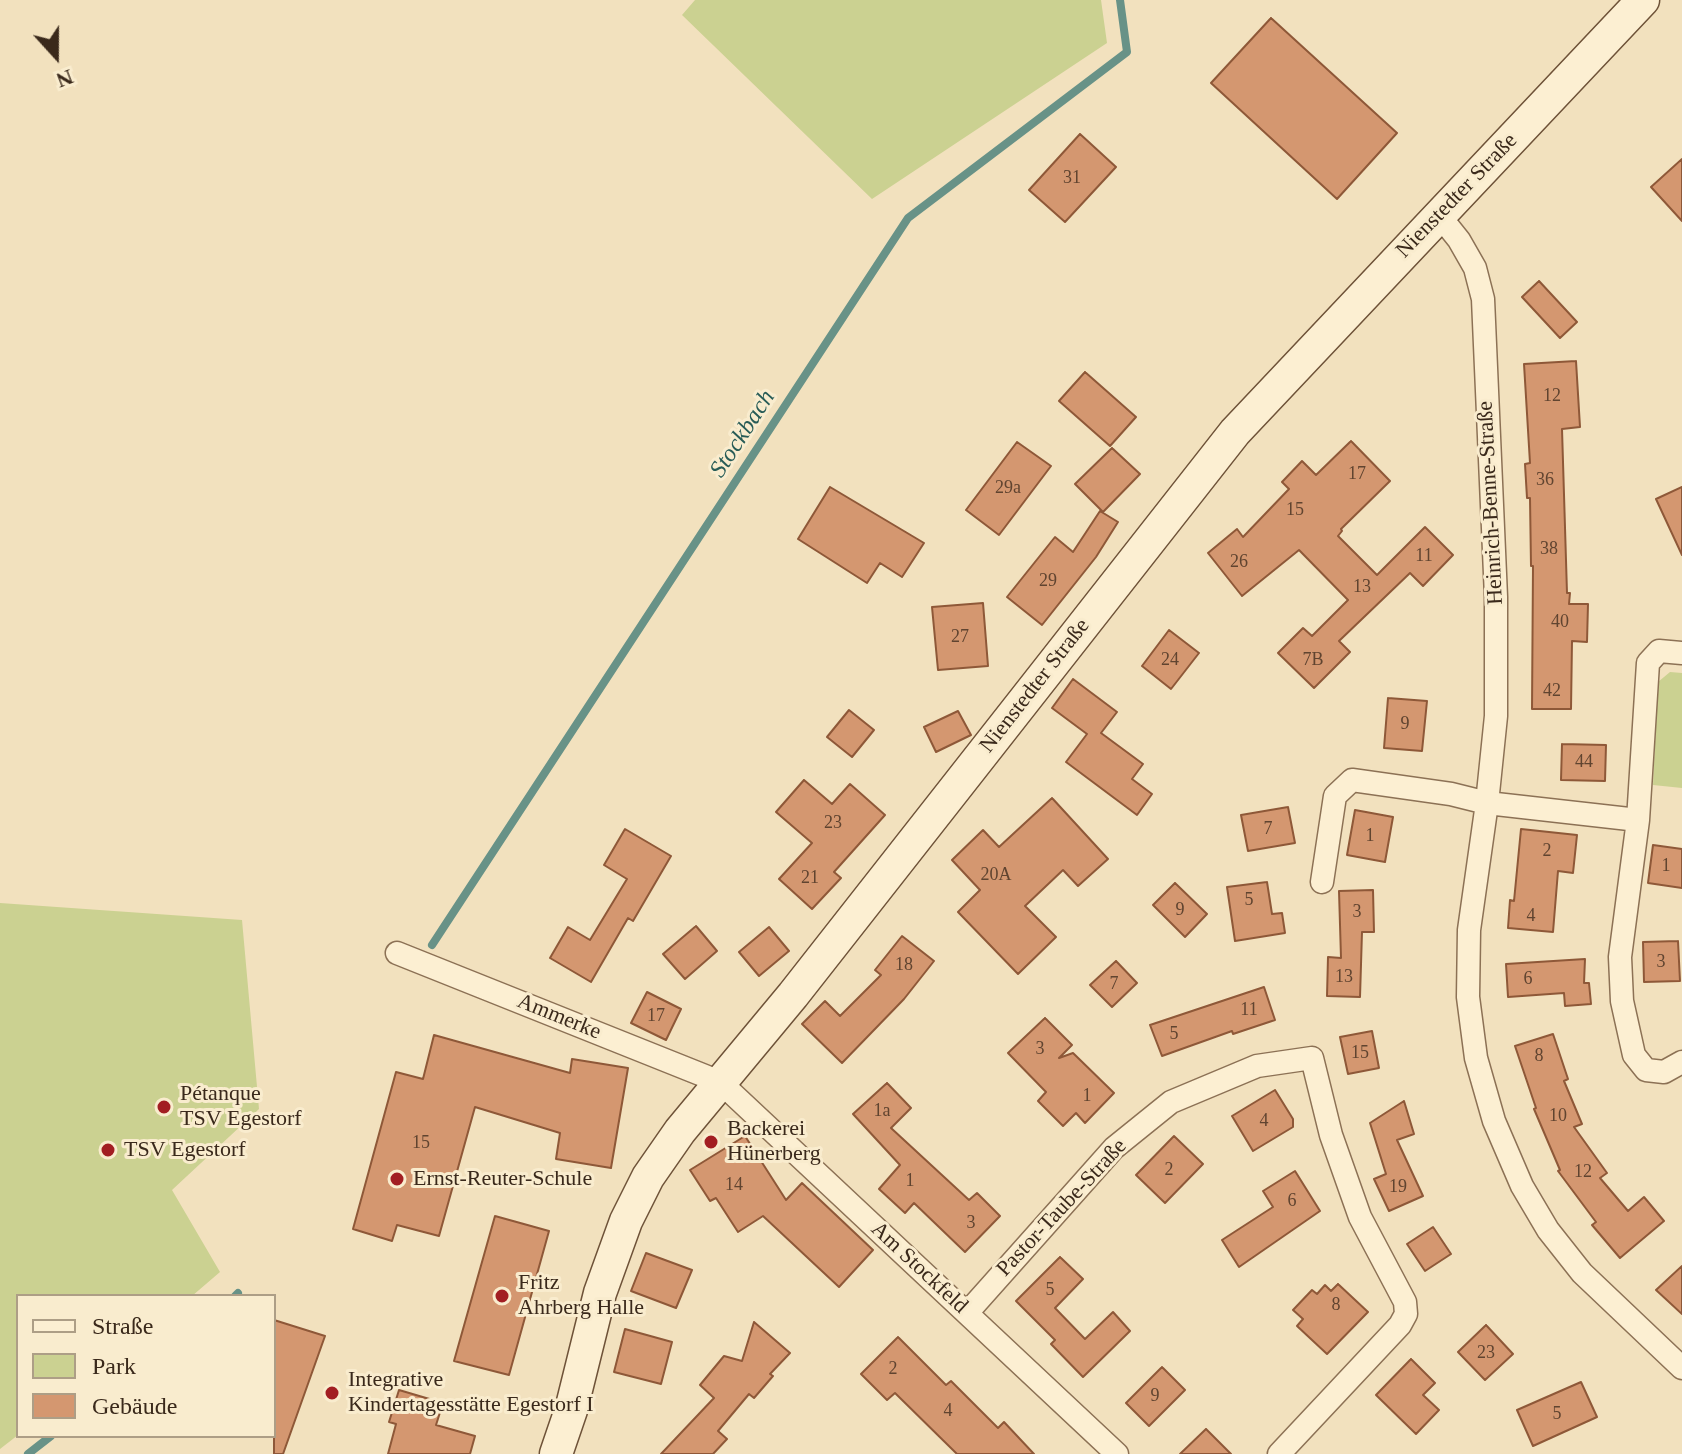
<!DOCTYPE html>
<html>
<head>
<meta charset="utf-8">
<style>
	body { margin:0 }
	#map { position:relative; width:1682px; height:1454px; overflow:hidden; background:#f2e1be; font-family:Georgia,serif }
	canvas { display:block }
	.legend { position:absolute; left:16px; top:1294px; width:260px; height:144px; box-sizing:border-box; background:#f9ecce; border:2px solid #ad9e86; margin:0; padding:10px 14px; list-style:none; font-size:24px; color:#3a291b }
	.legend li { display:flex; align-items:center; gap:16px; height:40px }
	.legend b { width:40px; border:2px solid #ad9e86 }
	.north { position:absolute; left:16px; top:16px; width:80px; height:80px; -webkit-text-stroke:6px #f9ecce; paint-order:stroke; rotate:159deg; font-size:22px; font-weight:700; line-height:32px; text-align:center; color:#3a291b }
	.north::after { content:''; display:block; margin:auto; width:28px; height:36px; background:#3a291b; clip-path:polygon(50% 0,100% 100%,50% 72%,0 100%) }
</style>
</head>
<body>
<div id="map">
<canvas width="1682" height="1454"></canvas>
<ul class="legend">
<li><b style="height:10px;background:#fcefd2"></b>Straße</li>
<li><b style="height:22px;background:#cbd191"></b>Park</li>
<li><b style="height:22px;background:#d49770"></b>Gebäude</li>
</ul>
<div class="north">N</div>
</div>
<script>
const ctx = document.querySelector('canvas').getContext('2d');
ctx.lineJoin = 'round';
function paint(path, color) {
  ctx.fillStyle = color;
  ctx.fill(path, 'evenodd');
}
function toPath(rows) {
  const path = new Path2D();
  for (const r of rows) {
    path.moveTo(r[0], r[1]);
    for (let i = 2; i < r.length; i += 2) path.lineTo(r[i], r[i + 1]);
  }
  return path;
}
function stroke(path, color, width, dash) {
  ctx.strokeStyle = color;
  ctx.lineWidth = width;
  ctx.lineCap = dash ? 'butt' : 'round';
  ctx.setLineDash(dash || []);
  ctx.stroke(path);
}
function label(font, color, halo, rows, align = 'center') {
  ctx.font = font + ' Georgia,serif';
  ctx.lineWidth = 6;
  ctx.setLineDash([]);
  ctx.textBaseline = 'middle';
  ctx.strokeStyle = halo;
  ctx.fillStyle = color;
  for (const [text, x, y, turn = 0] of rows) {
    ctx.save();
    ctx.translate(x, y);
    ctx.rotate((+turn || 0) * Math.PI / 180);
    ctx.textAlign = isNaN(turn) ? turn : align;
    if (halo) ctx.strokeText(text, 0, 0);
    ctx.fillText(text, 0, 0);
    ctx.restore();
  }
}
const green = toPath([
	[695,0,1101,0,1107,43,872,199,682,15],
	[1670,672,1682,673,1682,788,1653,785,1658,682],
	[0,903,242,920,259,1109,172,1190,220,1272,192,1296,18,1296,18,1435,0,1449]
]);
const stream = toPath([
	[432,945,908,218,1127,52,1120,0],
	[235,1296,238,1293],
	[28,1454,51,1436]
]);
const building = toPath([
	[1271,18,1397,133,1337,199,1211,83,1271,18],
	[1080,134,1116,167,1065,222,1029,190,1080,134],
	[1682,159,1682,221,1651,187,1682,159],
	[1539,281,1577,322,1560,338,1522,297,1539,281],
	[1576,361,1580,427,1562,429,1567,593,1570,593,1569,604,1588,604,1587,642,1572,641,1571,709,1532,709,1533,566,1531,566,1530,498,1527,498,1525,464,1530,463,1524,364,1576,361],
	[1085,372,1136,417,1110,446,1059,401,1085,372],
	[1351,441,1390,481,1341,529,1342,531,1338,536,1377,575,1425,527,1453,555,1423,586,1410,573,1339,641,1350,652,1314,688,1278,653,1303,628,1312,636,1348,600,1299,550,1242,596,1208,553,1237,529,1243,537,1289,489,1282,482,1302,461,1316,475,1351,441],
	[1017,442,1051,466,999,535,966,510,1017,442],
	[1112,448,1140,474,1103,512,1075,484,1112,448],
	[830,487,924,543,902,577,880,563,867,583,798,539,830,487],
	[1682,487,1682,555,1656,499,1682,487],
	[1100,511,1118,522,1096,557,1042,625,1007,597,1055,537,1073,552,1100,511],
	[983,603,988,666,938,670,932,607,983,603],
	[1169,630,1199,653,1171,689,1142,666,1169,630],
	[1073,679,1117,712,1101,733,1143,764,1132,779,1152,794,1137,815,1066,762,1087,734,1052,708,1073,679],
	[1388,698,1427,701,1422,751,1384,748,1388,698],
	[849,710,874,730,852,757,827,737,849,710],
	[958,711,971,735,936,752,924,727,958,711],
	[1562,744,1606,745,1605,781,1561,780,1562,744],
	[804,780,832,804,850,784,885,815,834,872,841,878,812,909,779,879,812,843,776,812,804,780],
	[1052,798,1108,859,1078,886,1063,870,1025,906,1056,937,1018,974,958,912,980,890,952,860,983,830,999,847,1052,798],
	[1288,807,1295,843,1248,851,1241,815,1288,807],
	[1355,810,1393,817,1385,862,1347,855,1355,810],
	[625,829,671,856,633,921,628,918,591,982,550,958,568,927,590,940,627,879,604,865,625,829],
	[1521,829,1577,835,1573,873,1558,871,1553,932,1508,928,1510,900,1514,901,1521,829],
	[1653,845,1682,849,1682,888,1648,883,1653,845],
	[1267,882,1272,914,1282,913,1285,933,1235,941,1227,887,1267,882],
	[1175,883,1207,914,1185,937,1153,905,1175,883],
	[1373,890,1374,932,1362,932,1360,997,1327,996,1328,957,1341,958,1339,891,1373,890],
	[696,926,717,951,685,979,663,954,696,926],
	[769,927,789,951,759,976,739,952,769,927],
	[902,936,934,961,904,999,842,1063,802,1024,825,1001,840,1016,881,975,875,970,902,936],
	[1678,941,1680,981,1644,982,1643,942,1678,941],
	[1585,959,1584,983,1589,983,1591,1004,1565,1006,1564,993,1508,997,1506,964,1585,959],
	[1116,961,1137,983,1112,1007,1090,985,1116,961],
	[1264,987,1275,1020,1233,1034,1232,1031,1162,1056,1150,1025,1264,987],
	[647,992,681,1009,666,1040,631,1023,647,992],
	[1045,1018,1072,1045,1059,1058,1073,1053,1114,1093,1085,1123,1076,1113,1063,1126,1038,1101,1046,1092,1008,1053,1045,1018],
	[1372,1031,1379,1068,1348,1074,1340,1037,1372,1031],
	[1553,1034,1568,1079,1564,1081,1582,1124,1574,1127,1607,1173,1600,1178,1628,1211,1644,1197,1664,1221,1620,1258,1592,1225,1596,1222,1558,1171,1560,1170,1534,1109,1536,1108,1515,1046,1553,1034],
	[434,1035,570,1073,572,1059,628,1068,611,1168,556,1159,560,1133,475,1107,439,1236,397,1225,392,1241,353,1229,396,1072,423,1079,434,1035],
	[887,1083,911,1108,891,1128,969,1200,977,1193,1000,1216,965,1252,914,1203,905,1213,879,1189,900,1165,853,1114,887,1083],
	[1275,1090,1293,1119,1293,1127,1253,1151,1232,1116,1275,1090],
	[1404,1101,1414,1134,1397,1140,1423,1196,1389,1211,1374,1179,1386,1174,1370,1123,1404,1101],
	[745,1136,786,1200,802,1183,873,1250,839,1287,763,1216,738,1232,716,1198,710,1201,690,1170,745,1136],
	[1174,1136,1203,1164,1165,1203,1136,1175,1174,1136],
	[1295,1171,1320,1211,1239,1267,1222,1240,1273,1207,1263,1191,1295,1171],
	[495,1216,549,1231,509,1375,454,1361,495,1216],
	[1433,1227,1451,1254,1425,1271,1407,1244,1433,1227],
	[646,1253,692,1270,676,1308,631,1291,646,1253],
	[1060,1257,1083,1279,1055,1308,1085,1339,1113,1312,1130,1331,1083,1377,1051,1344,1055,1340,1016,1301,1060,1257],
	[1682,1266,1682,1314,1656,1290,1682,1266],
	[1338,1284,1368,1312,1327,1354,1297,1326,1303,1319,1293,1310,1312,1290,1317,1294,1325,1285,1331,1291,1338,1284],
	[274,1320,325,1336,283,1454,274,1454,274,1320],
	[754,1322,790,1353,770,1374,773,1376,754,1398,749,1394,718,1431,727,1439,713,1454,661,1454,714,1398,700,1385,724,1356,742,1361,754,1322],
	[1486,1325,1513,1354,1485,1380,1458,1352,1486,1325],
	[625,1329,672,1342,661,1384,614,1372,625,1329],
	[898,1337,946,1385,951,1381,998,1428,1004,1422,1034,1454,957,1454,895,1393,887,1400,861,1374,898,1337],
	[1411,1359,1435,1383,1423,1395,1439,1410,1416,1434,1376,1395,1411,1359],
	[1162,1367,1185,1390,1149,1426,1126,1403,1162,1367],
	[1581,1382,1597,1417,1533,1446,1517,1410,1581,1382],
	[399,1390,443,1403,436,1425,475,1436,470,1454,388,1454,396,1424,389,1422,399,1390],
	[1206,1429,1231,1454,1180,1454,1206,1429]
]);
const minor = toPath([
	[1439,215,1459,240,1475,268,1483,299,1496,597,1496,716,1487,803,1469,930,1468,997,1476,1058,1494,1121,1522,1186,1548,1230,1582,1273,1682,1368],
	[1682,653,1659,651,1648,663,1638,820,1620,957,1622,1001,1634,1055,1646,1070,1664,1072,1682,1062],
	[1322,882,1335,796,1352,780,1451,794,1487,803,1638,820],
	[397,953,720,1082,1117,1454],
	[967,1313,1114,1148,1171,1102,1257,1066,1312,1058,1331,1135,1360,1217,1405,1302,1406,1314,1400,1325,1279,1454]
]);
const secondary = toPath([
	[556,1454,571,1410,600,1293,626,1221,648,1177,680,1131,793,995,1235,432,1643,0]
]);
const markers = [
	[164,1107,8,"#a21e22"],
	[711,1142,8,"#a21e22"],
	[108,1150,8,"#a21e22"],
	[397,1179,8,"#a21e22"],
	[502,1296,8,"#a21e22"],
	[332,1393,8,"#a21e22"]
];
const numberNames = [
	["31",1072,178],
	["12",1552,396],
	["17",1357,474],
	["36",1545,480],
	["29a",1008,488],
	["15",1295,510],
	["38",1549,549],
	["11",1424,556],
	["26",1239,562],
	["29",1048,581],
	["13",1362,587],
	["40",1560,622],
	["27",960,637],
	["24",1170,660],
	["7B",1313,660],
	["42",1552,691],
	["9",1405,724],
	["44",1584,762],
	["23",833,823],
	["7",1268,829],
	["1",1370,836],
	["2",1547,851],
	["1",1666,866],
	["20A",996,875],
	["21",810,878],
	["5",1249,900],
	["9",1180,910],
	["3",1357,912],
	["4",1531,916],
	["3",1661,962],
	["18",904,965],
	["13",1344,977],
	["6",1528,979],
	["7",1114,984],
	["11",1249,1010],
	["17",656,1016],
	["5",1174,1034],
	["3",1040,1049],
	["15",1360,1053],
	["8",1539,1056],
	["1",1087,1096],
	["1a",882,1111],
	["10",1558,1116],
	["4",1264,1121],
	["15",421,1143],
	["2",1169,1170],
	["12",1583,1172],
	["1",910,1181],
	["14",734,1185],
	["19",1398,1187],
	["6",1292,1201],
	["3",971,1223],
	["5",1050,1290],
	["8",1336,1305],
	["23",1486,1353],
	["2",893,1369],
	["9",1155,1396],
	["4",948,1411],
	["5",1557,1414]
];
const streetNames = [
	["Nienstedter Straße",1457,196,-46],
	["Heinrich-Benne-Straße",1491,503,-93],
	["Nienstedter Straße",1035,686,-52],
	["Ammerke",559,1017,22],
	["Pastor-Taube-Straße",1062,1208,-47],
	["Am Stockfeld",919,1268,43]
];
const poiNames = [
	["Pétanque",180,1094],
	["TSV Egestorf",180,1119],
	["Backerei",727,1129],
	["Hünerberg",727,1154],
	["TSV Egestorf",124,1150],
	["Ernst-Reuter-Schule",413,1179],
	["Fritz",518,1283],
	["Ahrberg Halle",518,1308],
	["Integrative",348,1380],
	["Kindertagesstätte Egestorf I",348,1405]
];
const waterNames = [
	["Stockbach",743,434,-57]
];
paint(green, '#cbd191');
stroke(stream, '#689287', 8);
paint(building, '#d49770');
stroke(building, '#8e5838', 2);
stroke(minor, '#8c7155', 25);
stroke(secondary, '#6e5238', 35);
stroke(minor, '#fcefd2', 22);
stroke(secondary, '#fcefd2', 32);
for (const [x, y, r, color] of markers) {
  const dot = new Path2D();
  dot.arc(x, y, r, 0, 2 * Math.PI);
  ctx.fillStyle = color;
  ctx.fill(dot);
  stroke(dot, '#f9ecce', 3);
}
label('18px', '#604430', null, numberNames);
label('22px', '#3a291b', '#f9ecce', streetNames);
label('22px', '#3a291b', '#f9ecce', poiNames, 'left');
label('italic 24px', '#285c57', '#f9ecce', waterNames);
</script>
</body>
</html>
